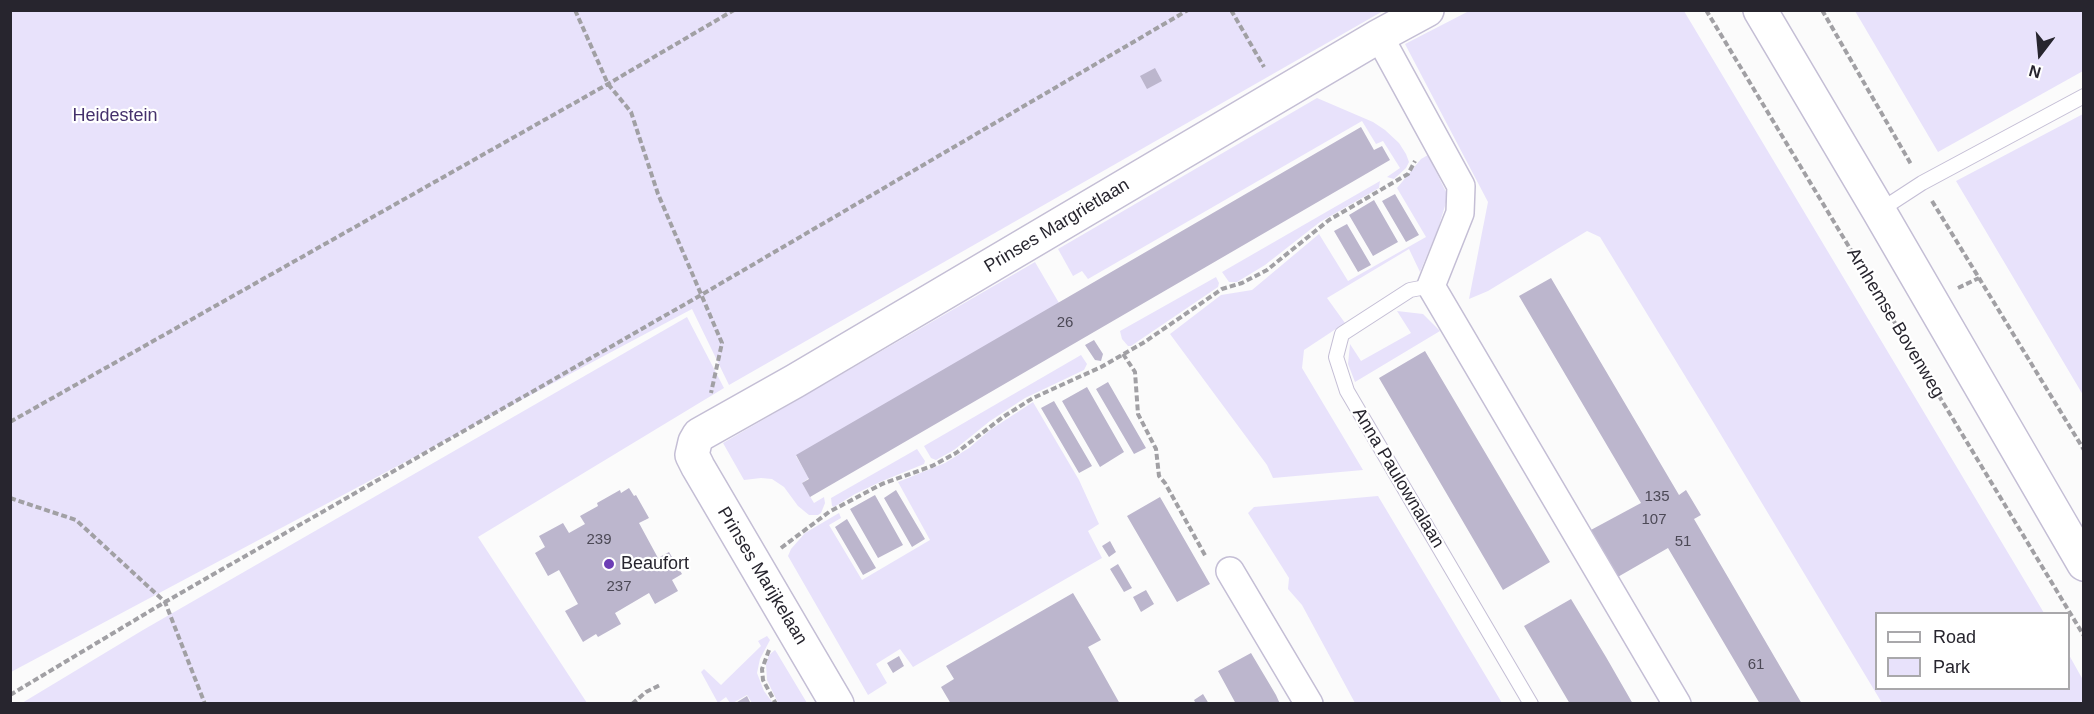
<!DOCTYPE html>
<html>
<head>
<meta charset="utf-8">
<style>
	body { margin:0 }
	#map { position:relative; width:2094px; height:714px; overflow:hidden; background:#fbfbfb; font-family:Helvetica,sans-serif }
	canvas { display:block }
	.frame { position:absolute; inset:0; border:12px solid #27252e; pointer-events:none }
	.legend { position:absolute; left:1875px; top:612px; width:195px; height:78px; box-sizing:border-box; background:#fff; border:2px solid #a9a8ab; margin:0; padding:8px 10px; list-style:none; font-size:18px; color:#27252e }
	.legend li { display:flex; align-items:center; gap:12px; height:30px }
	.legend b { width:30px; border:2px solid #a9a8ab }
	.north { position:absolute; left:2010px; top:24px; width:60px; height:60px; -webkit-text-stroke:4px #fff; paint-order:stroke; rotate:196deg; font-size:16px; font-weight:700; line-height:24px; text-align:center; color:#27252e }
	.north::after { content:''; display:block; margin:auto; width:21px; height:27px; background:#27252e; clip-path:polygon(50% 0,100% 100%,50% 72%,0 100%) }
</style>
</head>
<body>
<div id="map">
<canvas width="2094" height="714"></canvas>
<div class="frame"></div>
<ul class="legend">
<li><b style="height:8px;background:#fff"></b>Road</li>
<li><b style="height:16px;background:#e8e2fb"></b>Park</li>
</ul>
<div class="north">N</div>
</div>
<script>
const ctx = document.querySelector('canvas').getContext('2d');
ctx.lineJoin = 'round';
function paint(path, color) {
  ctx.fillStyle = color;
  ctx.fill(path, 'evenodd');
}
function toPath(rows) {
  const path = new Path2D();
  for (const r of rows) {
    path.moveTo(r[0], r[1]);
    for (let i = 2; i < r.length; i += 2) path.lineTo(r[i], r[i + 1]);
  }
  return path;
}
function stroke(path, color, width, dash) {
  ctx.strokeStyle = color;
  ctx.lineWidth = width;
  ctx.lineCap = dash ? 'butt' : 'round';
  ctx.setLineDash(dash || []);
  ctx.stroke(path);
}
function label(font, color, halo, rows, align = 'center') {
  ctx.font = font + ' Helvetica,sans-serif';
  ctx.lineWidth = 4.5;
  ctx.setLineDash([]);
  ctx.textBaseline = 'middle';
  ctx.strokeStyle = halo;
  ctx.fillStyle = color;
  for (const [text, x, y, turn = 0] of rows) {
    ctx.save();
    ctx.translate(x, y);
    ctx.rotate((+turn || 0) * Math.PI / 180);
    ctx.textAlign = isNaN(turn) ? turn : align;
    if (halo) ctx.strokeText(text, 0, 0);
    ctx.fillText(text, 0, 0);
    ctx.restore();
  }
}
const green = toPath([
	[10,11,1383,11,729,385,692,309,11,672],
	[1469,11,1684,11,2044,613,1876,614,1876,688,2068,688,2069,655,2083,680,2083,703,1882,703,1712,420,1600,237,1587,231,1488,291,1469,299,1488,202,1405,44],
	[1855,11,2083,11,2083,71,1938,152],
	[1317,98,1373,122,1385,130,1399,143,1406,154,1409,162,1406,168,1394,179,1387,177,1400,168,1383,141,1376,144,1362,121,1088,279,1082,271,1073,276,1058,249],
	[2083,114,2083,395,1956,181],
	[1428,155,1448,196,1438,229,1420,272,1409,249,1327,298,1345,323,1304,350,1302,368,1363,470,1273,478,1267,465,1170,334,1221,295,1252,290,1319,234,1348,281,1426,237,1397,188,1421,159],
	[1380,181,1379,188,1320,222,1265,265,1237,282,1229,282,1222,272],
	[1035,262,1059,303,796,456,809,478,802,483,814,503,824,497,825,503,821,513,818,515,809,515,798,506,784,487,772,479,761,478,744,480,723,443],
	[1216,277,1219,283,1218,287,1131,346,1128,346,1122,339,1120,331],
	[1397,311,1423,314,1440,331,1355,382,1348,364,1350,344,1361,361,1411,333],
	[687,317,724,388,478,537,587,703,207,704,206,700,201,704,22,703,143,630],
	[1081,355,1087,364,1084,370,1025,398,990,421,954,450,936,460,931,458,924,446],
	[1033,402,1079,480,1099,524,1088,531,1102,558,913,667,900,649,876,664,887,683,868,695,788,556,791,549,805,533,839,513,841,518,829,525,862,580,930,540,898,482,945,463,969,448,990,430],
	[917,449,925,461,924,464,880,482,855,494,834,507,832,506,831,498],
	[1378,496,1502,703,1355,703,1302,605,1288,589,1289,578,1248,513,1254,507],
	[767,636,770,640,760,659,757,673,764,691,773,703,752,703,747,695,733,703,730,703,726,697,718,703,701,672,704,669,721,685,761,646,758,641],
	[775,650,777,653,807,703,778,703,767,680,766,664,769,655]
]);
const building = toPath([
	[1155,68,1162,81,1147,89,1140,76],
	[1361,127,1374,150,1382,146,1390,160,810,497,802,483,809,479,796,455],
	[1395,194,1419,235,1406,242,1382,201],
	[1374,200,1398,242,1373,256,1349,215],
	[1347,224,1371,265,1358,272,1334,231],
	[1551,278,1679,495,1686,490,1701,515,1694,519,1802,704,1760,704,1668,548,1616,578,1589,531,1641,503,1519,296],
	[1094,340,1103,354,1101,361,1095,360,1085,345],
	[1425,351,1550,562,1503,590,1379,378],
	[1108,382,1146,448,1134,454,1096,389],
	[1087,387,1124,452,1100,467,1062,401],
	[1054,401,1092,466,1079,473,1041,408],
	[629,488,634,496,636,495,649,518,639,523,658,558,669,552,682,574,672,580,678,591,655,604,649,593,615,613,621,624,598,637,596,634,583,642,565,611,578,604,559,570,548,576,535,553,545,547,539,536,563,523,569,533,585,524,580,516,598,506,597,503,620,490,621,493],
	[896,490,925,539,912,547,884,498],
	[875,495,903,545,878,558,850,509],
	[1160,497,1210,584,1177,602,1127,516],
	[847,519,876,568,863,575,835,527],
	[1110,541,1116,552,1109,557,1102,546],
	[1118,564,1132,588,1124,592,1110,569],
	[1146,590,1154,604,1141,612,1133,597],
	[1073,593,1101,640,1088,647,1120,704,951,704,941,687,954,679,946,666],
	[1571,599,1606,657,1633,704,1570,704,1524,626],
	[1251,653,1276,695,1280,704,1236,704,1218,671],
	[899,656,904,666,893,673,887,663],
	[1203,694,1209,704,1196,704,1194,700],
	[747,696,751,704,734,704]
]);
const path = toPath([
	[575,10,608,84,631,112,658,194,722,343,711,393],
	[1231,10,1264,67],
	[1706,10,2084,636],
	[1822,10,1912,166],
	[1932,201,2084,450],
	[1958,288,1979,278],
	[1123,354,1135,372,1138,414,1156,449,1159,476,1165,483,1206,557],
	[10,422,608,84,734,10],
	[10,498,76,520,165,602,205,704],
	[781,548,829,512,882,484,932,466,956,453,1003,417,1033,398,1101,367,1143,343,1222,289,1242,283,1267,270,1329,220,1408,174,1415,161],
	[769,650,762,669,763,680,776,704],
	[10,695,165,602,701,295,1188,10],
	[632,704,646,692,660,685]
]);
const service = toPath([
	[1879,211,1922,183,2084,96],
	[1431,286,1410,290,1342,334,1336,357,1347,391,1531,704]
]);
const minor = toPath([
	[1379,36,1461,186,1460,213,1431,286,1677,704],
	[1230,571,1309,704]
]);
const tertiary = toPath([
	[837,704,698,467,692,455,695,442,699,435,795,381,1379,36,1427,10]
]);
const secondary = toPath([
	[1760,10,1879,211,2084,564]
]);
const markers = [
	[609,564,6,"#6c3db5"]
];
const numberNames = [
	["26",1065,323],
	["135",1657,497],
	["107",1654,520],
	["239",599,540],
	["51",1683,542],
	["237",619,587],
	["61",1756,665]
];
const parkNames = [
	["Heidestein",115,116]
];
const streetNames = [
	["Prinses Margrietlaan",1057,226,-31],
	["Arnhemse Bovenweg",1895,323,59],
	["Anna Paulownalaan",1398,478,59],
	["Prinses Marijkelaan",762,576,59]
];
const poiNames = [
	["Beaufort",621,564]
];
paint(green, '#e8e2fb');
paint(building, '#bcb6cd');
stroke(service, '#c4bed5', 16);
stroke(minor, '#c4bed5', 30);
stroke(tertiary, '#c4bed5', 36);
stroke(secondary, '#c4bed5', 36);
stroke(path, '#a1a0a4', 4, [6, 3]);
stroke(service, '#fff', 14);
stroke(minor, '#fff', 27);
stroke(tertiary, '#fff', 33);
stroke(secondary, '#fff', 33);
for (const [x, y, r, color] of markers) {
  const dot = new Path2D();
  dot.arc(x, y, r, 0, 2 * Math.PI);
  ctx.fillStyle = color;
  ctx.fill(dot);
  stroke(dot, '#fff', 2);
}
label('15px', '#4c4956', null, numberNames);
label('18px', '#45316c', '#fff', parkNames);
label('18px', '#27252e', '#fff', streetNames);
label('18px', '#27252e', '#fff', poiNames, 'left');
</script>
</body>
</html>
